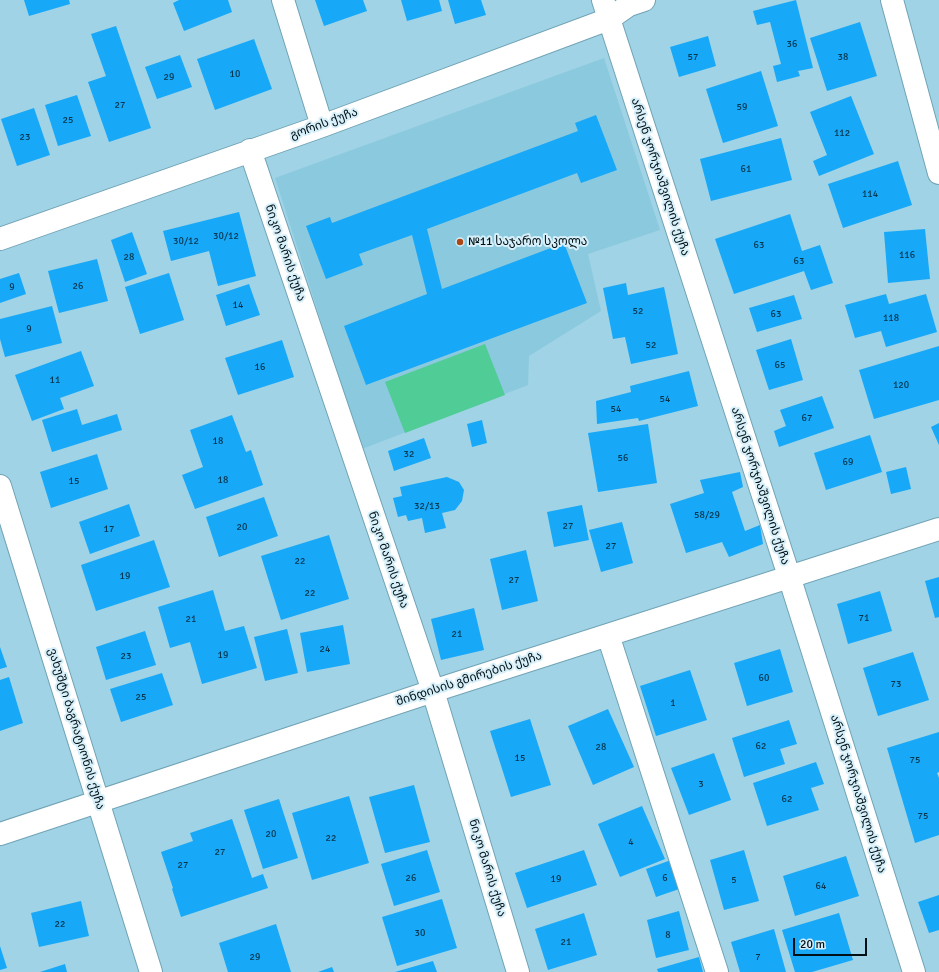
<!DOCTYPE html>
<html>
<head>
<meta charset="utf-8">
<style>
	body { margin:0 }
	#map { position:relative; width:939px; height:972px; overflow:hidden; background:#9fd3e5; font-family:Signika,sans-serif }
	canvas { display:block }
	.scale { position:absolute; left:793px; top:938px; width:74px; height:18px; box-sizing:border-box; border:2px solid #001016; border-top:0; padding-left:5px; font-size:12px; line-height:14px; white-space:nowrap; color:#001016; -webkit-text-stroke:3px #d6eff9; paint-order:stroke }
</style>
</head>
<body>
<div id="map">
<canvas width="939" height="972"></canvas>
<div class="scale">20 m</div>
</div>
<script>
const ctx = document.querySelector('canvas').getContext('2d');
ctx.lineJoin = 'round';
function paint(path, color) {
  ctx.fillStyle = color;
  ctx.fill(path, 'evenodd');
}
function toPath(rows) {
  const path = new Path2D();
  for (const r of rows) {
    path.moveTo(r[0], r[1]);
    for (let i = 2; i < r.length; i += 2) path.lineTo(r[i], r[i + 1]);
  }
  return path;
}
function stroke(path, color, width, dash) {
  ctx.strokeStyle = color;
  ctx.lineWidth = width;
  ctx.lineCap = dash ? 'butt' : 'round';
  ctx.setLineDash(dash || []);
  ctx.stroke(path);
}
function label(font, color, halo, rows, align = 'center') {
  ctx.font = font + ' Signika,"Noto Sans Georgian",sans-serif';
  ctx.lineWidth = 4;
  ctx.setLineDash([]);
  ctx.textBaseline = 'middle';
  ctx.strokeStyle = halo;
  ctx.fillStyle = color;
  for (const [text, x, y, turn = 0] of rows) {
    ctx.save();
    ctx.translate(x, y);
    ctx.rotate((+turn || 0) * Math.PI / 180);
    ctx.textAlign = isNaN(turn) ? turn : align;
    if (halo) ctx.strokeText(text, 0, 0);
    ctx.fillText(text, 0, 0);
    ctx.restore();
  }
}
const built = toPath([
	[604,58,660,230,588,254,601,311,529,356,528,385,362,449,275,178]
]);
const green = toPath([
	[485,344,505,395,405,433,385,382]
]);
const building = toPath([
	[24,0,69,0,70,4,29,16],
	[179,0,228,0,232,12,184,31,173,3],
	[315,0,363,0,367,11,324,26],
	[401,0,439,0,442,11,407,21],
	[448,0,481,0,486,15,455,24],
	[796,0,813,68,798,71,800,76,777,82,773,66,781,64,770,22,757,25,753,11],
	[860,22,877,76,827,91,810,38],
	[116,26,151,128,109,142,88,82,106,76,91,34],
	[708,36,716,66,679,77,670,47],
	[254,39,272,89,215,110,197,59],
	[180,55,192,87,157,99,145,67],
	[761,71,778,126,723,143,706,89],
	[77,95,91,136,58,146,45,105],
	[851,96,874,154,819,176,813,161,827,155,810,112],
	[34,108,50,155,17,166,1,119],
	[596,115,617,170,581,183,577,173,427,229,442,289,564,243,587,303,366,385,344,326,427,294,412,235,359,254,363,265,326,279,306,226,330,217,332,223,578,131,575,123],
	[781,138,792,180,711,201,700,159],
	[898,161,912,205,843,228,828,184],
	[239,212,256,276,218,286,209,251,171,261,163,231],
	[790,214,802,251,820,245,833,283,811,290,804,271,734,294,715,239],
	[925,229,930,279,888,283,884,232],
	[132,232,147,274,125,282,111,240],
	[97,259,108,301,59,313,48,271],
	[19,273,26,294,0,303,0,279],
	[169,273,184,320,140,334,125,287],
	[626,283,628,295,664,287,678,354,631,364,625,337,613,339,603,288],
	[249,284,260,315,226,326,216,295],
	[886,294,889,304,926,294,937,332,886,347,881,331,855,338,845,305],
	[794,295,802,319,757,332,749,308],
	[52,306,62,343,5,357,0,339,0,319],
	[791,339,803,380,769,390,756,350],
	[282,340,294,377,238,395,225,358],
	[939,346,939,400,874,419,859,370],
	[81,351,94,386,60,398,64,409,32,421,15,375],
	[689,371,698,406,639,421,638,418,597,424,596,401,631,392,630,386],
	[822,396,834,428,779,447,774,431,786,426,780,410],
	[77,409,82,425,117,414,122,430,52,452,42,420],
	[232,415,246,452,251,450,263,485,195,509,182,475,203,467,190,430],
	[482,420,487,443,472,447,467,424],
	[939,423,939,445,931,427],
	[648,424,657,483,598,492,588,433],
	[870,435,882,472,826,490,814,453],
	[424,438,431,458,394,471,388,451],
	[97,454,108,489,51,508,40,472],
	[906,467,911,489,891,494,886,472],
	[740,472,743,487,732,492,745,531,760,525,763,544,729,557,722,542,686,553,670,504,704,493,700,480],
	[447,477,459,482,464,490,462,501,455,510,442,513,446,528,425,533,422,518,408,521,406,515,398,517,393,498,402,496,400,487],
	[264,497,278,536,219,557,206,517],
	[129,504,140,536,90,554,79,522],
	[582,505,589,540,554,547,547,512],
	[622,522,633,563,601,572,589,530],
	[329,535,349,599,281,620,261,556],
	[154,540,170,587,96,611,81,565],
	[526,550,538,601,502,610,490,559],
	[939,577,939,617,935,618,925,581],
	[213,590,225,631,244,626,257,668,202,684,190,642,170,648,158,607],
	[880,591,892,631,848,644,837,604],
	[474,608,484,650,441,660,431,619],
	[343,625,350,664,307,672,300,633],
	[287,629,298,673,265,681,254,637],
	[145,631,156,665,106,680,96,647],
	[0,647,7,667,0,669],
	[780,649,793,692,747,706,734,663],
	[913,652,929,700,878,716,863,668],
	[690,670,707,720,656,736,640,686],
	[162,673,173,705,121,722,110,689],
	[9,677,23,723,0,731,0,680],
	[608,709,634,767,593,785,568,726],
	[530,719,551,785,511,797,490,731],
	[789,720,797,744,780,749,785,764,744,777,732,738],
	[939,732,939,772,937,773,939,778,939,835,915,843,887,748],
	[714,753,731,800,689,815,671,768],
	[816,762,824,784,811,788,819,810,767,826,753,783],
	[414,785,430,842,385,853,369,797],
	[349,796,369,863,312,880,292,813],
	[279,799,298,858,263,869,244,810],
	[642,806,665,859,620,877,598,824],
	[232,819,252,878,263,874,268,888,181,917,172,889,173,888,161,852,193,841,190,833],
	[427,850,440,892,394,906,381,864],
	[584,850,597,885,527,908,515,873],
	[744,850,759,901,724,910,710,860],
	[846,856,859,896,795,916,783,876],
	[674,859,685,887,656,897,646,869],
	[939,895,939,930,929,933,918,902],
	[442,899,457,948,397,966,382,917],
	[81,901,89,936,39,947,31,913],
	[679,911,689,950,656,958,647,920],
	[584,913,597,955,548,970,535,929],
	[839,913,853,960,812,972,795,972,782,930],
	[276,924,291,972,228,972,219,943],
	[774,929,786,972,740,972,731,942],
	[0,946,7,968,0,970],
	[699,957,703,972,658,972,657,969],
	[433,961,437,972,395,972],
	[65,964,67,972,40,972],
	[332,967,334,972,318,972]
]);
const minor = toPath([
	[283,0,322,126],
	[603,0,789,576,914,972],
	[892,0,939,173],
	[250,150,433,691,518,972],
	[0,239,322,126,609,19,629,5,644,0],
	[0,486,151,972],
	[608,635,717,972],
	[0,834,433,691,939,529]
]);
const markers = [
	[460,242,4,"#ab4619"]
];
const numberNames = [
	["36",792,44],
	["57",693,57],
	["38",843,57],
	["10",235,74],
	["29",169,77],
	["27",120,105],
	["59",742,107],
	["25",68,120],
	["112",842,133],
	["23",25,137],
	["61",746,169],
	["114",870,194],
	["30/12",226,236],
	["30/12",186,241],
	["63",759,245],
	["116",907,255],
	["28",129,257],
	["63",799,261],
	["26",78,286],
	["9",12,287],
	["14",238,305],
	["52",638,311],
	["63",776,314],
	["118",891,318],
	["9",29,329],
	["52",651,345],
	["65",780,365],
	["16",260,367],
	["11",55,380],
	["120",901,385],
	["54",665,399],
	["54",616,409],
	["67",807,418],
	["18",218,441],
	["32",409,454],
	["56",623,458],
	["69",848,462],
	["18",223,480],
	["15",74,481],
	["32/13",427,506],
	["58/29",707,515],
	["27",568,526],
	["20",242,527],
	["17",109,529],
	["27",611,546],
	["22",300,561],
	["19",125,576],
	["27",514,580],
	["22",310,593],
	["71",864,618],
	["21",191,619],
	["21",457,634],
	["24",325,649],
	["19",223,655],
	["23",126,656],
	["60",764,678],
	["73",896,684],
	["25",141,697],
	["1",673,703],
	["62",761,746],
	["28",601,747],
	["15",520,758],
	["75",915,760],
	["3",701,784],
	["62",787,799],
	["75",923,816],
	["20",271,834],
	["22",331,838],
	["4",631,842],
	["27",220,852],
	["27",183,865],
	["26",411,878],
	["6",665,878],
	["19",556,879],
	["5",734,880],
	["64",821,886],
	["22",60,924],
	["30",420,933],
	["8",668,935],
	["21",566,942],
	["29",255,957],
	["7",758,957]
];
const streetNames = [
	["გორის ქუჩა",324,124,-20],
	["არსენ ჯორჯიაშვილის ქუჩა",660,177,72],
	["ნიკო მარის ქუჩა",285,253,71],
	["არსენ ჯორჯიაშვილის ქუჩა",760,486,72],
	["ნიკო მარის ქუჩა",388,560,71],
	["შინდისის გმირების ქუჩა",469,679,-18],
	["ვახუშტი ბაგრატიონის ქუჩა",76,729,73],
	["არსენ ჯორჯიაშვილის ქუჩა",858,794,73],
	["ნიკო მარის ქუჩა",487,868,73]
];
const poiNames = [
	["№11 საჯარო სკოლა",468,242]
];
paint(built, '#8bc9de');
paint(green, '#50cc96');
paint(building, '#18a8f8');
stroke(minor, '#71a3b5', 24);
stroke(minor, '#fff', 22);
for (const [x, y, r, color] of markers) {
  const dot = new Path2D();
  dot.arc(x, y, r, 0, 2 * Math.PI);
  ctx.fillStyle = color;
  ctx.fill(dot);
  stroke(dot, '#d6eff9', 1.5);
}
label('10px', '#06364e', null, numberNames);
label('12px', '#001016', '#d6eff9', streetNames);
label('12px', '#001016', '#d6eff9', poiNames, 'left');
</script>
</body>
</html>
